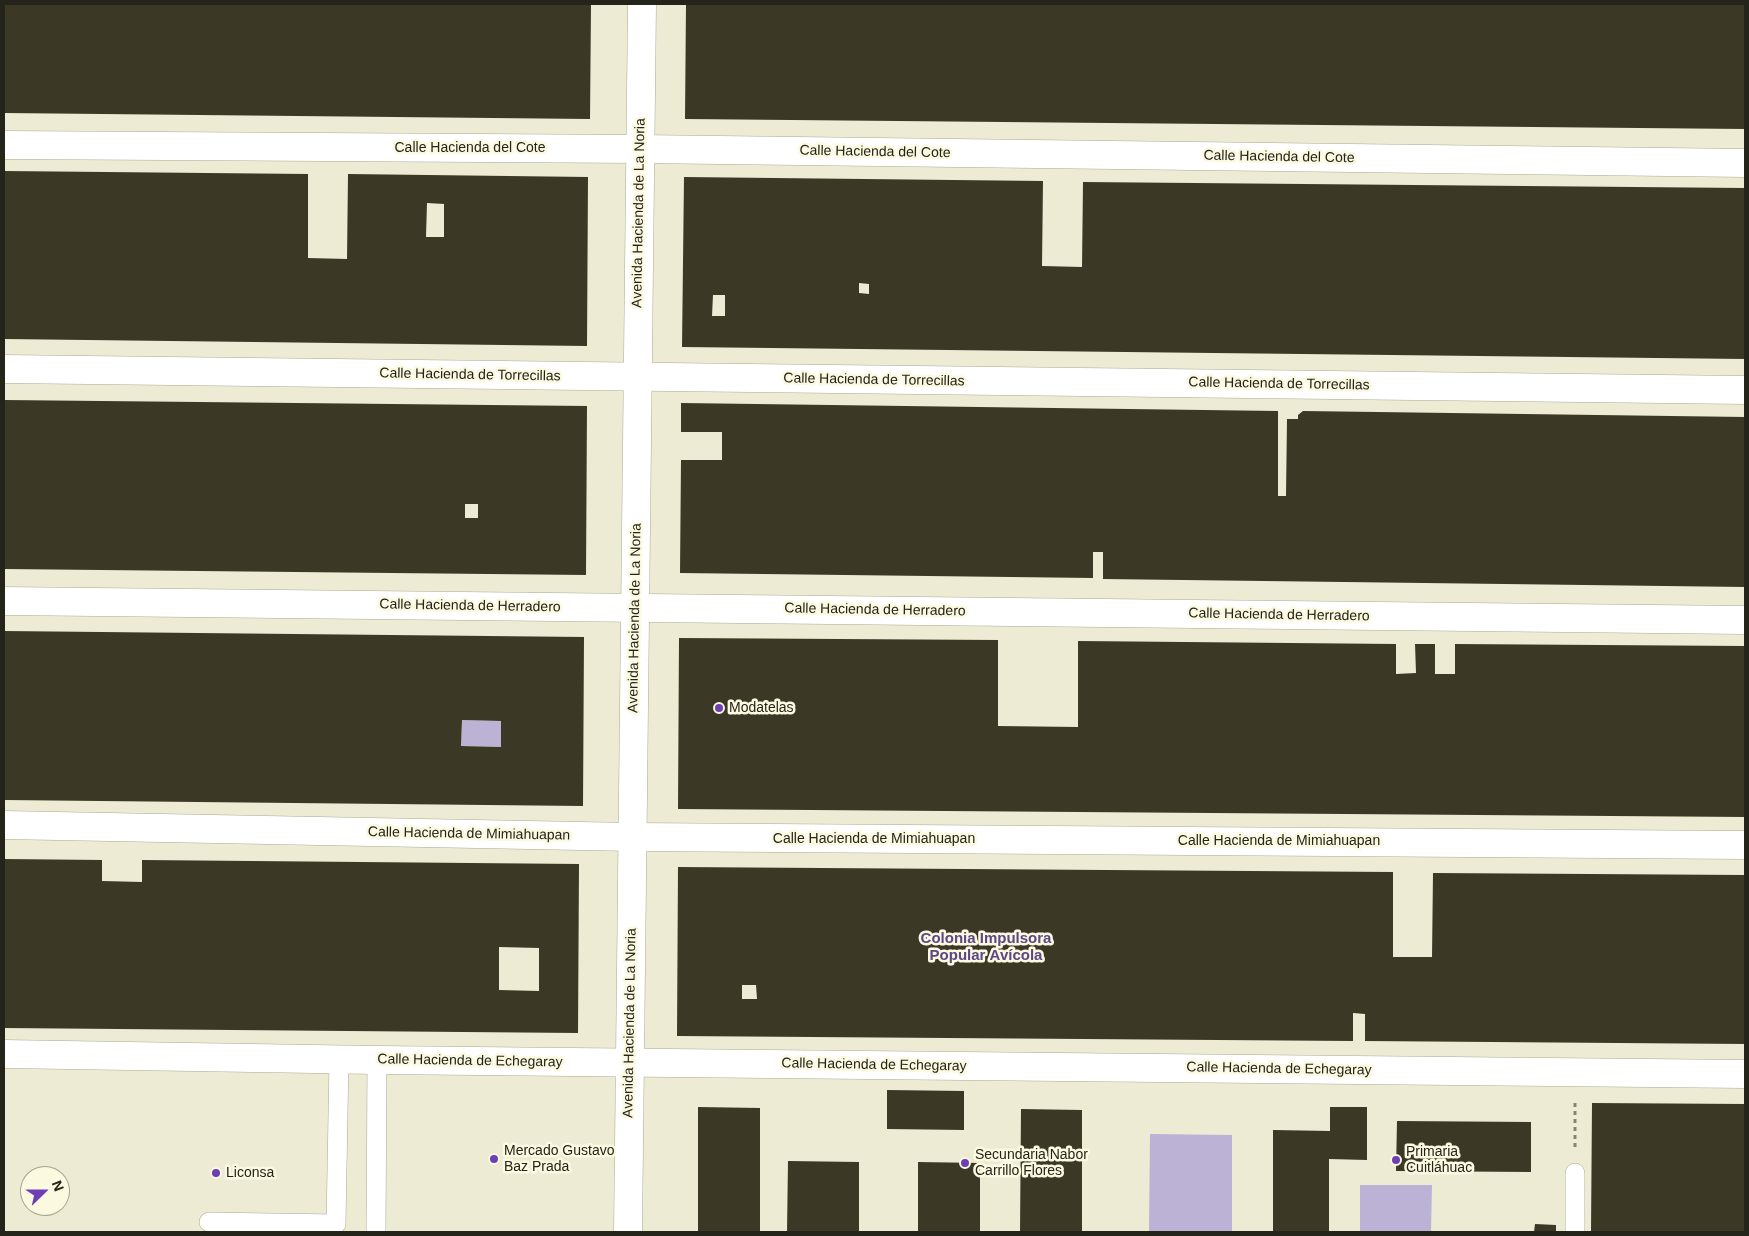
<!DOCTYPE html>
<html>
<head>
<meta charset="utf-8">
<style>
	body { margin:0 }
	#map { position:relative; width:1749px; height:1236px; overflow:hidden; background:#edebd3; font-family:Helvetica,sans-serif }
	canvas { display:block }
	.frame { position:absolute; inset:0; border:5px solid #25241b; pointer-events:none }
	.north { position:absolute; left:20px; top:1166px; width:50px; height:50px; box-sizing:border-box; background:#fbf9e0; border:1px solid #a5a491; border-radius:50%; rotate:68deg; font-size:14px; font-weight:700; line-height:20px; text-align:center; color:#25241b }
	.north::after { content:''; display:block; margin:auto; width:18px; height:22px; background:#6d3eb6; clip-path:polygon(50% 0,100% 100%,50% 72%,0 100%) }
</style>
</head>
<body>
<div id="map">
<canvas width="1749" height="1236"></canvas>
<div class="frame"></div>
<div class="north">N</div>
</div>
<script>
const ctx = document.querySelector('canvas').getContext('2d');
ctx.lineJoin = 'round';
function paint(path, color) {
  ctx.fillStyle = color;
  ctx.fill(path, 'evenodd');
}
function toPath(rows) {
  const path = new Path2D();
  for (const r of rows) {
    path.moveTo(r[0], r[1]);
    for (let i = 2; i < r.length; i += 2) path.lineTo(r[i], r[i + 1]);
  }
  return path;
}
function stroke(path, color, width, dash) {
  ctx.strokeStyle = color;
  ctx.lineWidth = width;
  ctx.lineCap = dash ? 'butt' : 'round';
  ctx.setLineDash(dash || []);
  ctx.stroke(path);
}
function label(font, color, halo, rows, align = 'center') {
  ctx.font = font + ' Helvetica,sans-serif';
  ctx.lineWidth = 5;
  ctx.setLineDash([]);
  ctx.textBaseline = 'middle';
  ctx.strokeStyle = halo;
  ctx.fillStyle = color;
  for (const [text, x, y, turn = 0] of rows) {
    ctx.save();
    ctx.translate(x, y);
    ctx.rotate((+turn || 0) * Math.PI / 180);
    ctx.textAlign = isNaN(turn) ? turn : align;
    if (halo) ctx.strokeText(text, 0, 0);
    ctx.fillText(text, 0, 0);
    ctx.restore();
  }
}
const green = toPath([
	[462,720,501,721,501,747,461,746],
	[1150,1134,1232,1135,1232,1232,1149,1232],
	[1360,1185,1432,1185,1431,1232,1360,1232]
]);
const building = toPath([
	[4,4,591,4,590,119,4,113],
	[686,4,1745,4,1745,129,685,119],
	[4,171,308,174,308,258,347,259,348,174,588,177,587,346,4,339],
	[427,203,444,204,444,237,426,237],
	[684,177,1043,181,1042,266,1082,267,1083,182,1745,188,1745,359,682,347],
	[859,283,869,284,869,294,859,293],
	[713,295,725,295,725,316,712,316],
	[4,400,587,406,586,575,4,569],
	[465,504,478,504,478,518,465,518],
	[681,403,1278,411,1278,496,1286,496,1287,419,1298,419,1298,415,1303,411,1745,417,1745,587,1103,579,1103,552,1093,552,1093,578,680,573,681,460,722,460,722,432,681,432],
	[4,631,584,637,583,806,4,800],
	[462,720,501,721,501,747,461,746],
	[679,638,998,640,998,726,1078,727,1078,641,1396,644,1396,674,1416,673,1415,644,1435,644,1435,674,1455,674,1455,644,1745,646,1745,817,678,809],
	[4,859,102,860,102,881,142,882,142,860,579,864,578,1033,4,1028],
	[499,947,539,948,539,991,499,990],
	[678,867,1393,872,1393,957,1432,957,1433,873,1745,875,1745,1044,1365,1041,1365,1014,1353,1013,1353,1041,677,1036],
	[742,985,756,985,757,999,742,999],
	[887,1090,964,1091,964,1130,887,1129],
	[1592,1103,1745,1104,1745,1232,1591,1232],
	[698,1107,760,1108,760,1232,698,1232],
	[1330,1107,1367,1107,1367,1160,1329,1159,1329,1232,1273,1232,1273,1130,1330,1131],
	[1021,1109,1082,1110,1082,1232,1020,1232],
	[1397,1121,1531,1122,1531,1172,1396,1171],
	[788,1161,859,1162,859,1232,787,1232],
	[918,1162,980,1163,980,1232,918,1232],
	[1535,1224,1556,1225,1556,1232,1534,1232]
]);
const path = toPath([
	[1575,1147,1575,1103]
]);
const lane = toPath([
	[209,1222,336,1224,339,1060],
	[376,1232,377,1060],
	[1575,1232,1575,1173]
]);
const street = toPath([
	[4,145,640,149,1745,163],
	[4,369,1745,390],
	[4,601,1745,620],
	[4,825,633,837,1745,845],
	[4,1054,377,1060,1745,1074]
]);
const secondary = toPath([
	[628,1232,642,4]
]);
const markers = [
	[719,708,5,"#6d3eb6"],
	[494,1159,5,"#6d3eb6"],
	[1396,1160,5,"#6d3eb6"],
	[965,1163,5,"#6d3eb6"],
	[216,1173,5,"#6d3eb6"]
];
const streetNames = [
	["Calle Hacienda del Cote",470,148],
	["Calle Hacienda del Cote",875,152,1],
	["Calle Hacienda del Cote",1279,157,1],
	["Avenida Hacienda de La Noria",639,213,-89],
	["Calle Hacienda de Torrecillas",470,375,1],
	["Calle Hacienda de Torrecillas",874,380,1],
	["Calle Hacienda de Torrecillas",1279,384,1],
	["Calle Hacienda de Herradero",470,606,1],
	["Calle Hacienda de Herradero",875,610,1],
	["Calle Hacienda de Herradero",1279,615,1],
	["Avenida Hacienda de La Noria",635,618,-89],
	["Calle Hacienda de Mimiahuapan",469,834,1],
	["Calle Hacienda de Mimiahuapan",874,839],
	["Calle Hacienda de Mimiahuapan",1279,841],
	["Avenida Hacienda de La Noria",630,1023,-89],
	["Calle Hacienda de Echegaray",470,1061,1],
	["Calle Hacienda de Echegaray",874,1065,1],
	["Calle Hacienda de Echegaray",1279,1069,1]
];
const poiNames = [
	["Modatelas",729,708],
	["Mercado Gustavo",504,1151],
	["Baz Prada",504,1167],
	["Primaria",1406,1152],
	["Cuitláhuac",1406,1168],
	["Secundaria Nabor",975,1155],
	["Carrillo Flores",975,1171],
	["Liconsa",226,1173]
];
const neighbourhoodNames = [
	["Colonia Impulsora",986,939],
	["Popular Avícola",986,956]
];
paint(green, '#bbb2d6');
paint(building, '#3b3926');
stroke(lane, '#acaa93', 20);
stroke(street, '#acaa93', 29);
stroke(secondary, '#acaa93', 29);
stroke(path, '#868574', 3, [4, 4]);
stroke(lane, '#fff', 19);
stroke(street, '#fff', 28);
stroke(secondary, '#fff', 28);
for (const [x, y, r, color] of markers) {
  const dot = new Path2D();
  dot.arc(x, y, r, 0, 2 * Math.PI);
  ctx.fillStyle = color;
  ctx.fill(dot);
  stroke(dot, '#fbf9e0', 2);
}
label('14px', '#25241b', '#fbf9e0', streetNames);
label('14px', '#25241b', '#fbf9e0', poiNames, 'left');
label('bold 15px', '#5c4886', '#fbf9e0', neighbourhoodNames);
</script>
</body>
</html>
